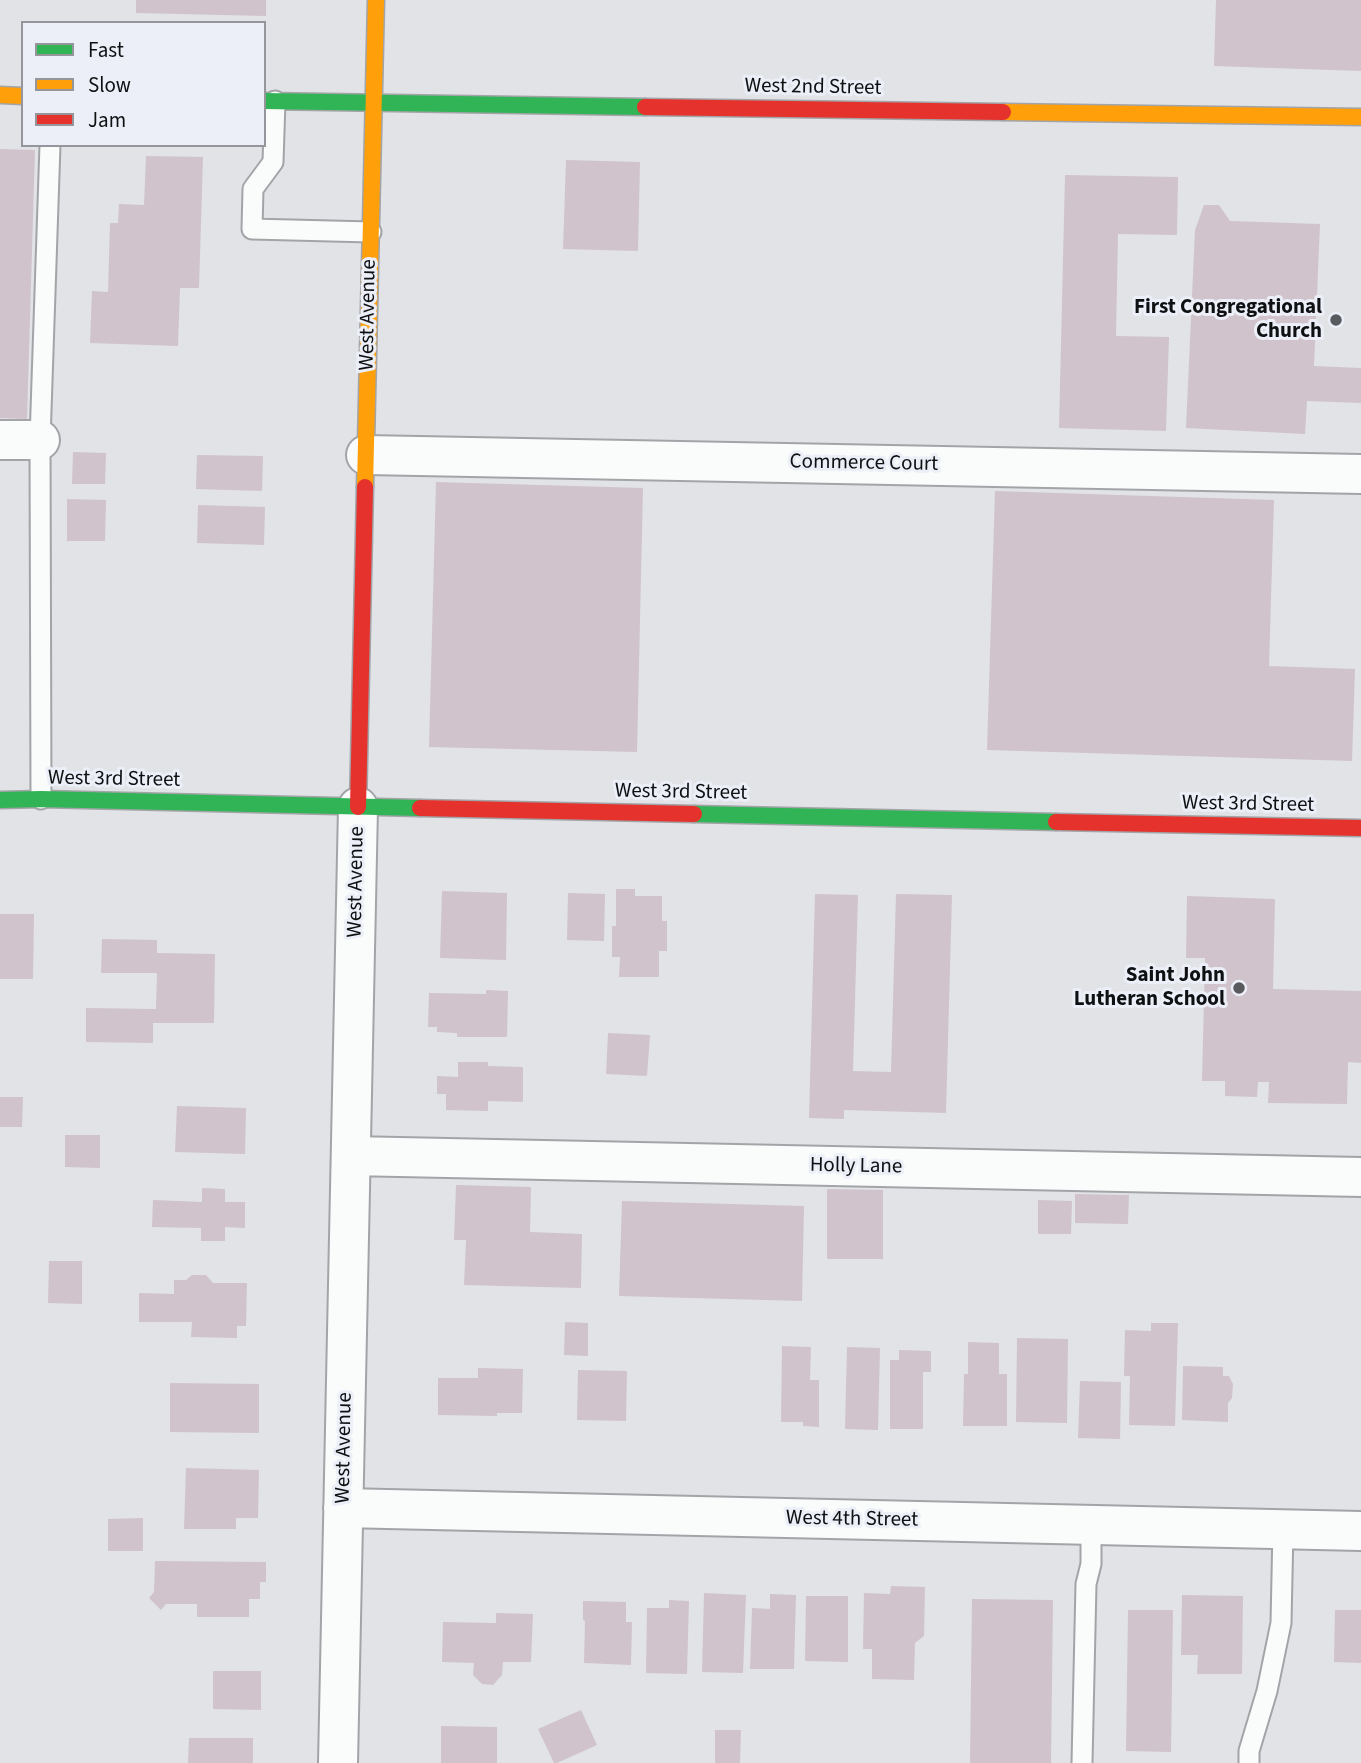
<!DOCTYPE html>
<html>
<head>
<meta charset="utf-8">
<style>
	body { margin:0 }
	#map { position:relative; width:1361px; height:1763px; overflow:hidden; background:#e1e3e7; font-family:"Source Sans 3",sans-serif }
	canvas { display:block }
	.legend { position:absolute; left:21px; top:21px; width:245px; height:126px; box-sizing:border-box; background:#eceff7; border:2px solid #94969b; margin:0; padding:9px 12px; list-style:none; font-size:21px; color:#0f1012 }
	.legend li { display:flex; align-items:center; gap:14px; height:35px }
	.legend b { width:35px; border:2px solid #94969b }
</style>
</head>
<body>
<div id="map">
<canvas width="1361" height="1763"></canvas>
<ul class="legend">
<li><b style="height:9px;background:#30b455"></b>Fast</li>
<li><b style="height:9px;background:#ff9f0a"></b>Slow</li>
<li><b style="height:9px;background:#e5322d"></b>Jam</li>
</ul>
</div>
<script>
const ctx = document.querySelector('canvas').getContext('2d');
ctx.lineJoin = 'round';
function paint(path, color) {
  ctx.fillStyle = color;
  ctx.fill(path, 'evenodd');
}
function toPath(rows) {
  const path = new Path2D();
  for (const r of rows) {
    path.moveTo(r[0], r[1]);
    for (let i = 2; i < r.length; i += 2) path.lineTo(r[i], r[i + 1]);
  }
  return path;
}
function stroke(path, color, width, dash) {
  ctx.strokeStyle = color;
  ctx.lineWidth = width;
  ctx.lineCap = dash ? 'butt' : 'round';
  ctx.setLineDash(dash || []);
  ctx.stroke(path);
}
function label(font, color, halo, rows, align = 'center') {
  ctx.font = font + ' "Source Sans 3",sans-serif';
  ctx.lineWidth = 6;
  ctx.setLineDash([]);
  ctx.textBaseline = 'middle';
  ctx.strokeStyle = halo;
  ctx.fillStyle = color;
  for (const [text, x, y, turn = 0] of rows) {
    ctx.save();
    ctx.translate(x, y);
    ctx.rotate((+turn || 0) * Math.PI / 180);
    ctx.textAlign = isNaN(turn) ? turn : align;
    if (halo) ctx.strokeText(text, 0, 0);
    ctx.fillText(text, 0, 0);
    ctx.restore();
  }
}
const building = toPath([
	[136,0,266,0,266,16,136,13],
	[1216,0,1361,0,1361,71,1214,66],
	[0,149,35,150,27,419,0,418],
	[146,156,203,157,199,288,180,288,178,346,90,343,92,291,108,292,110,223,118,223,119,204,144,205],
	[566,160,640,162,638,251,563,249],
	[1065,175,1178,177,1177,235,1118,234,1116,336,1169,337,1166,431,1059,428],
	[1204,205,1219,205,1230,221,1320,224,1314,366,1361,368,1361,403,1307,401,1305,434,1186,428,1195,230],
	[73,452,106,453,105,484,72,484],
	[197,455,263,456,262,491,196,489],
	[436,482,643,488,637,752,429,747],
	[995,491,1274,500,1269,666,1355,669,1352,761,987,750],
	[67,499,106,500,105,541,67,541],
	[198,505,265,507,264,545,197,543],
	[616,889,635,889,635,896,662,896,662,921,667,921,667,951,659,951,659,977,619,977,620,957,612,957,612,926,616,926],
	[442,891,507,893,506,960,440,958],
	[568,893,605,894,604,941,567,940],
	[815,894,858,895,853,1071,891,1072,896,894,952,895,946,1113,844,1110,844,1119,809,1118],
	[1187,896,1275,899,1273,989,1361,991,1361,1063,1348,1062,1347,1104,1268,1103,1269,1082,1258,1082,1257,1097,1225,1096,1225,1081,1202,1081,1205,958,1186,958],
	[0,914,34,914,33,979,0,979],
	[102,939,157,940,157,953,215,954,214,1023,153,1023,153,1043,86,1042,86,1008,156,1009,157,973,101,973],
	[486,990,508,991,507,1037,457,1037,457,1033,437,1032,437,1027,428,1027,429,993,486,994],
	[608,1033,650,1035,647,1076,606,1074],
	[458,1062,488,1062,488,1066,523,1067,523,1102,488,1101,488,1111,446,1110,446,1094,437,1094,437,1076,458,1077],
	[0,1097,23,1097,22,1127,0,1127],
	[177,1106,246,1108,245,1154,175,1152],
	[65,1135,100,1135,100,1168,65,1167],
	[456,1185,531,1187,530,1232,582,1234,581,1288,464,1285,466,1240,454,1240],
	[202,1188,225,1189,225,1202,245,1202,245,1228,225,1227,225,1241,201,1241,201,1228,152,1227,153,1200,202,1202],
	[827,1189,883,1190,883,1259,827,1259],
	[1075,1194,1129,1195,1128,1224,1075,1223],
	[1038,1200,1072,1201,1071,1234,1038,1234],
	[622,1201,804,1206,802,1301,619,1296],
	[49,1261,82,1261,82,1304,48,1303],
	[192,1275,206,1275,213,1283,247,1283,246,1326,237,1326,237,1338,191,1337,192,1322,139,1322,139,1293,174,1294,174,1280,186,1280],
	[565,1322,588,1323,588,1356,564,1355],
	[1151,1323,1178,1323,1175,1426,1129,1425,1130,1376,1124,1376,1125,1330,1151,1331],
	[1017,1338,1068,1339,1067,1423,1016,1422],
	[968,1342,999,1343,999,1374,1007,1374,1007,1426,963,1426,964,1374,968,1374],
	[782,1346,811,1347,810,1380,819,1380,819,1427,803,1426,803,1422,781,1422],
	[847,1347,880,1348,878,1430,845,1429],
	[899,1350,931,1351,931,1372,923,1372,923,1429,890,1429,890,1360,899,1360],
	[1183,1366,1223,1367,1223,1376,1229,1376,1233,1384,1232,1398,1228,1403,1228,1422,1182,1420],
	[478,1368,523,1369,522,1413,497,1413,497,1416,438,1415,438,1378,478,1378],
	[578,1370,627,1371,626,1421,577,1420],
	[1080,1381,1121,1382,1120,1439,1078,1438],
	[170,1383,259,1384,259,1433,170,1432],
	[186,1468,259,1470,258,1518,236,1518,236,1529,184,1529],
	[143,1518,143,1551,108,1551,108,1519],
	[155,1561,266,1562,266,1582,260,1582,260,1599,249,1599,249,1617,197,1617,197,1604,166,1604,161,1610,149,1598,154,1592],
	[891,1586,925,1587,924,1636,915,1643,914,1680,872,1679,872,1649,863,1649,864,1593,890,1594],
	[704,1593,746,1595,743,1673,702,1672],
	[770,1594,796,1595,794,1669,750,1669,752,1608,770,1609],
	[1182,1595,1243,1596,1242,1674,1197,1674,1198,1655,1181,1655],
	[806,1596,848,1596,848,1662,805,1661],
	[972,1599,1053,1600,1051,1763,970,1763],
	[669,1600,689,1601,687,1674,646,1673,647,1608,669,1608],
	[583,1601,626,1602,626,1622,632,1622,631,1665,584,1663,585,1621,583,1620],
	[1128,1610,1173,1610,1171,1752,1126,1751],
	[1335,1610,1361,1610,1361,1663,1334,1662],
	[496,1613,533,1614,531,1662,503,1662,502,1675,493,1685,482,1684,473,1675,474,1663,442,1662,443,1622,496,1623],
	[213,1671,261,1671,261,1710,213,1709],
	[581,1710,597,1745,557,1763,554,1763,538,1729],
	[441,1726,497,1727,497,1763,441,1763],
	[715,1730,741,1730,740,1763,715,1763],
	[189,1738,253,1738,253,1763,188,1763]
]);
const lane = toPath([
	[275,101,273,162,253,189,252,229,371,232],
	[41,799,40,440,50,145],
	[1082,1763,1086,1584,1091,1564,1091,1525],
	[1249,1763,1249,1751,1267,1691,1281,1623,1283,1529]
]);
const street = toPath([
	[0,440,40,440],
	[366,455,1361,474],
	[351,1156,1361,1177],
	[343,1508,1361,1531],
	[338,1763,358,807]
]);
const fast = toPath([
	[264,101,645,107],
	[0,800,41,799,420,808],
	[694,814,1056,822]
]);
const slow = toPath([
	[0,95,23,96],
	[1003,112,1361,117],
	[365,487,376,0]
]);
const jam = toPath([
	[645,107,1003,112],
	[358,807,365,487],
	[420,808,694,814],
	[1056,822,1361,828]
]);
const markers = [
	[1336,320,7,"#585a5d"],
	[1239,988,7,"#585a5d"]
];
const streetNames = [
	["West 2nd Street",813,88,1],
	["West Avenue",369,315,-89],
	["Commerce Court",864,464,1],
	["West 3rd Street",114,780,1],
	["West 3rd Street",681,793,1],
	["West 3rd Street",1248,805,1],
	["West Avenue",357,882,-89],
	["Holly Lane",856,1167,1],
	["West Avenue",345,1448,-89],
	["West 4th Street",852,1520,1]
];
const poiNames = [
	["First Congregational",1322,308],
	["Church",1322,332],
	["Saint John",1225,976],
	["Lutheran School",1225,1000]
];
paint(building, '#d0c3cc');
stroke(lane, '#a2a4a7', 23);
stroke(street, '#a2a4a7', 42);
stroke(fast, '#a2a4a7', 19);
stroke(slow, '#a2a4a7', 19);
stroke(jam, '#a2a4a7', 19);
stroke(lane, '#fafbfb', 19);
stroke(street, '#fafbfb', 38);
stroke(fast, '#30b455', 16);
stroke(slow, '#ff9f0a', 16);
stroke(jam, '#e5322d', 16);
for (const [x, y, r, color] of markers) {
  const dot = new Path2D();
  dot.arc(x, y, r, 0, 2 * Math.PI);
  ctx.fillStyle = color;
  ctx.fill(dot);
  stroke(dot, '#eceff7', 2.5);
}
label('21px', '#0f1012', '#eceff7', streetNames);
label('bold 21px', '#0f1012', '#eceff7', poiNames, 'right');
</script>
</body>
</html>
